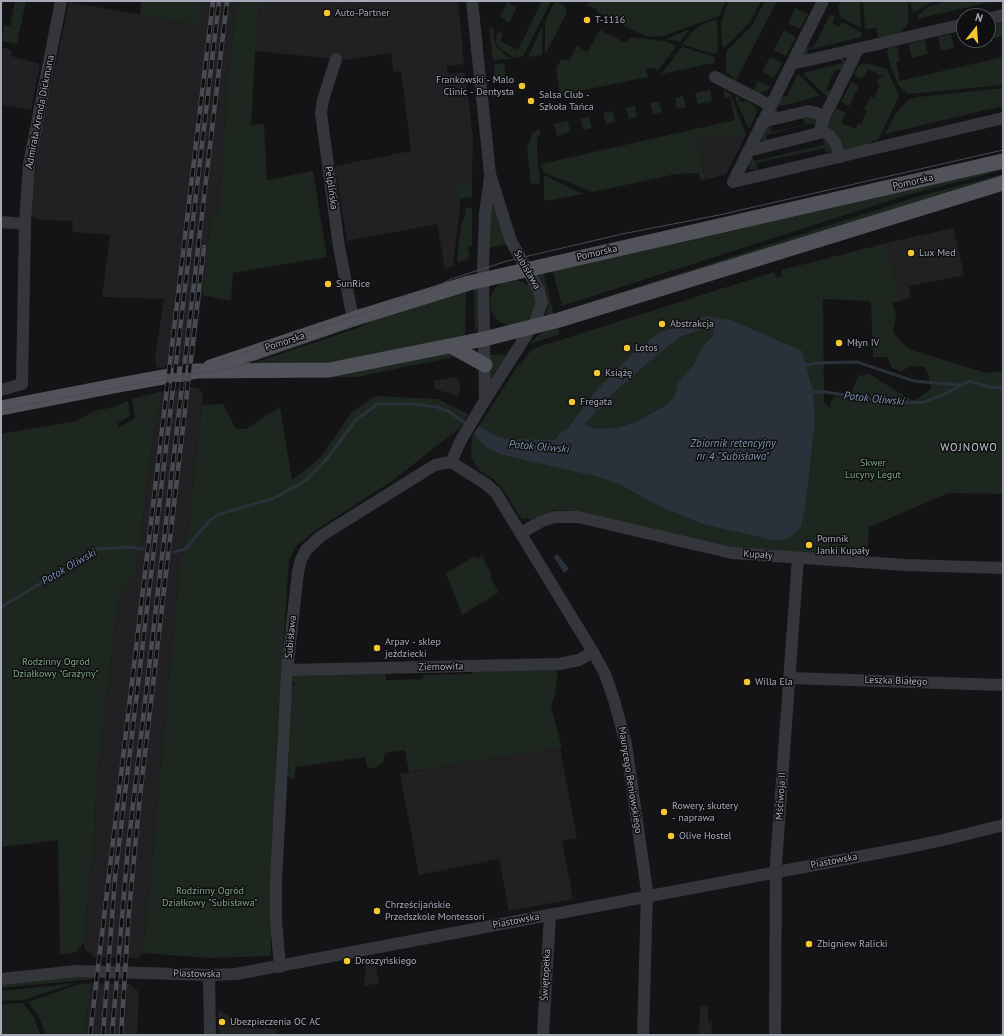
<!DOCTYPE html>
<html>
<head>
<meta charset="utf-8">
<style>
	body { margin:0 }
	#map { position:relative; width:1004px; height:1036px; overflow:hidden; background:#141416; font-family:"PT Sans",sans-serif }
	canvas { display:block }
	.frame { position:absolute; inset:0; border:2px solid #a6a9b7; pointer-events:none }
	.north { position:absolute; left:956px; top:8px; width:40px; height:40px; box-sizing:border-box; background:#0f0f11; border:1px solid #4b4d53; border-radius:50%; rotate:17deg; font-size:11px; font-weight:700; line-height:16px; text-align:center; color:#a6a9b7 }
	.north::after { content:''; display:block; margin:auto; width:14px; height:18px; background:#f4c82e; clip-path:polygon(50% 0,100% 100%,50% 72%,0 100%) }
</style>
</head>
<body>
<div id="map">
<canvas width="1004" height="1036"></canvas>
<div class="frame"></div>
<div class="north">N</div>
</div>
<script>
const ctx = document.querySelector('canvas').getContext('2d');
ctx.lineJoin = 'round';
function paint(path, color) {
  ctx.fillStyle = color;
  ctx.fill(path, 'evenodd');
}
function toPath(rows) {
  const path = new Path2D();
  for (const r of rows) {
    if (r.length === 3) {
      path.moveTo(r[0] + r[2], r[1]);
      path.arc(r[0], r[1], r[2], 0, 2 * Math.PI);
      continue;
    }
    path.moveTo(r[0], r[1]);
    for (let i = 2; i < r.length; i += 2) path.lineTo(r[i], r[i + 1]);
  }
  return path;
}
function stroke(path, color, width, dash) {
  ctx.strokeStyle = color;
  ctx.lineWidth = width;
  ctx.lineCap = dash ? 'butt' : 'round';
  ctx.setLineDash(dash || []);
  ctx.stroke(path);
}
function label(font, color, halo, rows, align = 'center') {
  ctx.font = font + ' "PT Sans",sans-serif';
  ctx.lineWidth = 3;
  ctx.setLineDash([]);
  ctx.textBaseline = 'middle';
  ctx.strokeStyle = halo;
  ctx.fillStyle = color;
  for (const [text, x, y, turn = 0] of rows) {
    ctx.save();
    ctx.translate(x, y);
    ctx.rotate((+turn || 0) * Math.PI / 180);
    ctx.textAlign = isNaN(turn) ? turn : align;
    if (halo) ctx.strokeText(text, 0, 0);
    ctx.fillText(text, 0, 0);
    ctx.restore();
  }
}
const built = toPath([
	[202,1,237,1,229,64,218,215,211,215,194,363,181,362,180,365,166,365,165,368,156,367,155,358,164,299,102,297,110,235,72,232,73,221,40,220,32,216,33,189,39,144,69,2,199,25],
	[261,1,458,1,464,64,447,66,447,71,450,74,465,72,473,137,472,180,463,182,453,266,445,269,437,224,347,241,335,166,411,151,401,71,393,72,391,53,345,60,255,51],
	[1,47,12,50,11,56,40,64,31,110,1,104],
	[717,135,746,135,726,174,705,180,698,138],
	[953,228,964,275,909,286,911,298,899,301,887,243],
	[457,377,461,390,458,396,435,389,434,381],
	[185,387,198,388,203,394,188,528,179,569,143,953,137,958,95,957,85,950,84,943,95,832,96,792,118,602,136,574,156,415,163,391,185,389],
	[560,748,577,838,562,841,573,899,509,911,499,859,419,875,400,774],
	[375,960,379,983,364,986,366,962],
	[91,983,129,984,139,992,137,1035,84,1035],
	[700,1005,708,1005,708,1023,712,1023,711,1035,699,1035],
	[218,1010,239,1021,239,1028,277,1029,276,1035,219,1035]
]);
const green = toPath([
	[15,1,26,1,17,44,1,41,4,25,10,26],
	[142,1,202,1,199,25,140,15],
	[237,1,261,1,255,51,251,125,264,124,267,180,313,171,327,257,233,273,231,301,202,295,211,215,218,215,229,64],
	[542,1,551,1,523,56,514,58,499,48,496,42,497,31,503,34,500,41,518,50],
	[598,1,726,1,719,16,663,36,651,37,643,35,597,12,596,9,585,4],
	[729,1,761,1,750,22,724,48,722,45,721,22],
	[765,1,777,1,736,80,726,72,726,52,753,24],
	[841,1,860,1,861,28,840,17,838,6],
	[863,1,908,1,908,23,902,32,879,40,876,28,865,29],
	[911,1,934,1,914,12,911,8],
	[947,1,994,1,917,19,919,14,930,6],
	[507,2,517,7,509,23,500,17],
	[556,2,564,5,567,12,546,53,545,53,545,21,553,6],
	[795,8,808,14,800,29,788,23],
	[830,15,835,17,832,23,839,27,842,22,861,32,862,37,808,50,807,58,800,54,803,48,814,47],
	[715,20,717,22,718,52,714,54,684,45,683,43,692,32,703,24],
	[1003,22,1003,36,990,39,988,25],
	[489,27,494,29,494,40,497,48,511,59,493,60],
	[542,27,542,55,528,57],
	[690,29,680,42,666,39],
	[600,30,626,43,630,37,664,41,675,45,676,47,657,71,655,68,646,69,648,77,560,95,556,69,561,59,569,61,577,46,587,52],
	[784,30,796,37,786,56,774,50],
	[951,34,954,48,941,51,938,37],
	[925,40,928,54,912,58,908,44],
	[897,46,900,61,896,62,900,81,1003,57,1003,85,908,94,899,86,891,68,887,52,889,48],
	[682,47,715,57,714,63,661,74],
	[770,57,782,63,774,78,762,72],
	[838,57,842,58,846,62,844,69,835,70,826,90,834,90,829,99,803,73,843,63],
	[504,63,507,82,495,79,494,65],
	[865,63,887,69,899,96,878,140,870,142,868,146,844,149,828,125,827,120,830,121,836,108,846,113,841,123,855,129,858,123,861,124,867,111,864,109,871,96,874,98,880,85,877,83,880,77,884,77,868,69,862,79,854,75,859,65],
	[798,74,820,96,777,107,779,115,775,114,772,112,777,97,787,96],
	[758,81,770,87,768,90,760,93,754,90],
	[851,82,859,86,849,106,841,102],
	[1003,88,1003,106,885,134,896,113,907,101,918,97],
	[723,89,731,95,746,135,717,135,698,138,705,180,701,179,699,173,676,174,593,192,545,173,541,167,541,164,735,120,730,97,725,98],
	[710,90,712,101,698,104,695,93],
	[683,96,686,107,677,109,675,98],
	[737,96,740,98,738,100,744,103,745,100,755,106,756,109,757,113,749,129,735,98],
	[659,101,662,112,653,114,650,103],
	[635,106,637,117,629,119,626,108],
	[612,111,615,122,606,124,603,113],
	[811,115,817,121,816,131,814,123,766,135,767,143,761,140,760,137,765,127,770,124,772,132,805,125,803,116],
	[589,117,592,128,583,130,580,119],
	[568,121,570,132,557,136,554,124],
	[538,129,541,132,537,138,537,151,540,183,531,184,527,148,532,134],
	[823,138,828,139,832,150,827,154,825,148,756,163,758,170,751,170,747,164,752,155,754,161,824,145],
	[1003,168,1003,170,907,195,562,306,552,268],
	[1003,174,1003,177,563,312,563,311,920,196],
	[544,176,546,176,583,194,547,201,544,198],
	[472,180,472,197,456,200,458,182],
	[491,192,507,244,489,248],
	[466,207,472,208,472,246,469,246,468,254,471,254,468,259,459,262,457,260,461,223,464,220],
	[887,243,899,301,892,303,896,316,893,331,899,340,911,350,987,373,1003,371,1003,494,948,493,869,527,867,558,737,548,570,511,553,510,530,520,528,518,524,519,521,518,505,492,494,480,478,469,471,457,472,437,518,365,521,364,532,349,774,272,776,278,783,276,781,270],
	[823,299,871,301,873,357,888,357,892,368,901,371,912,366,924,367,929,375,931,389,913,401,869,374,858,376,849,399,835,396,831,401,830,408,824,403],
	[543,271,554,315,546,317,548,305,547,294,536,274],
	[513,303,23],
	[474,288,477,289,478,323,475,333],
	[466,290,465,337,335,363,247,365,355,329,392,312],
	[558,327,560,334,529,344,543,331],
	[449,353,458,356,356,377,308,378,326,376],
	[502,354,506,356,491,378,490,355],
	[163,391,156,415,136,574,118,602,96,792,95,832,84,943,76,952,60,955,58,840,1,847,1,434,76,421,95,411,114,407,128,401,130,416,117,424,119,428,135,418,132,399],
	[376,396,438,399,468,414,459,429,389,483,316,530,296,546,289,560,277,734,271,907,271,956,208,958,143,953,179,569,188,528,202,405,223,404,236,429,246,429,280,407,292,480,320,458,352,412],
	[484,555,483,559,491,573,490,577,499,592,462,615,446,573,475,556,477,559],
	[558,668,555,694,551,706,562,748,409,772,405,750,385,753,383,763,373,768,369,768,367,766,365,757,296,767,294,778,290,779,288,775,291,694,295,683,292,680,294,675,385,672,386,680,423,679,423,675,472,674,472,671],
	[66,977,92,977,92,979,1,988,1,984],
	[76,983,24,1000,1,1001,1,991],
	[91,983,84,1035,46,1035,38,1015,28,1002,77,985],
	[23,1003,34,1018,40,1035,1,1035,1,1004]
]);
const water = toPath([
	[706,316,731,320,802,351,813,392,815,420,805,509,800,529,788,538,781,540,772,540,703,524,661,507,621,485,599,477,503,455,486,447,486,445,481,443,474,433,479,426,495,436,507,439,555,440,559,434,567,429,596,391,639,347,659,333],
	[705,328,713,330,713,336,701,348,695,363,678,383,675,396,668,404,638,421,617,428,596,429,584,425,614,392,652,359,680,337],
	[557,554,569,569,564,573,554,557]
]);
const stream = toPath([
	[805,365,817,363,857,362,914,381,959,385],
	[809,390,813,392,825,392,896,403,924,402,945,394,969,381,992,388,1003,387],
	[174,552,185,549,210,520,219,514,272,499,305,481,326,460,356,420,378,404,413,404,437,407,448,411,468,425],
	[1,607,43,582,72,562,97,549,128,547,143,549]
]);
const minor = toPath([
	[988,19,1003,15],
	[336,59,323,100,321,113,339,247,353,319],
	[792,64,964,24],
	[715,77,770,105],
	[762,122,808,111,817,113,824,118],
	[821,129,830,136,835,142,840,157],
	[748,151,819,133,824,118,858,49],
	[733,182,1003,118],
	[733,182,823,1],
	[1,222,25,224],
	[1,390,22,384,25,224,29,164,61,1],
	[485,400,483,268,485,214,490,177],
	[451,462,486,484,496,493,593,652,605,674,614,700,626,744,647,891,643,1035],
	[451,462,461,440,485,400,536,320,542,302,539,291,511,241,490,174,472,1],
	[521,533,542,521,555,517,578,517,732,553,905,565,1003,568],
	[287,670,559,664,579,660,593,652],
	[789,678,1003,685],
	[280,967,276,920,276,881,287,670,298,572,301,560,306,550,321,536,435,465,451,462],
	[209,975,210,1035],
	[1,979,77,971,209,975,236,974,910,847,947,839,1003,825],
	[543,1035,550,915],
	[775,1035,776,863,798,558]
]);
const major = toPath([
	[451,346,485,365],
	[210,367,353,319,469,283,1003,161],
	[1,408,119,385,197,371,329,370,484,339,559,320,1003,183]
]);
const tram = toPath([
	[190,370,374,310,409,294],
	[1,410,103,390,232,368,366,322,451,279,507,261,622,234,719,215,1003,150]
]);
const rail = toPath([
	[90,1035,213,1],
	[103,1035,115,878,219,1],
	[112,1035,128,847,227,1],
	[121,1035,129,911,140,796,204,247]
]);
const markers = [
	[327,13,4,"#f4c82e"],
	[587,20,4,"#f4c82e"],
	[522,86,4,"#f4c82e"],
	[531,101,4,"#f4c82e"],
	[911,253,4,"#f4c82e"],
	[328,284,4,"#f4c82e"],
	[662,324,4,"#f4c82e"],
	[839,343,4,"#f4c82e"],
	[627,348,4,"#f4c82e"],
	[597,373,4,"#f4c82e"],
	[572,402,4,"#f4c82e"],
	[809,545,4,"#f4c82e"],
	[377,648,4,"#f4c82e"],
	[747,682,4,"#f4c82e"],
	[664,812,4,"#f4c82e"],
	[671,836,4,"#f4c82e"],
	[377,911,4,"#f4c82e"],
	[809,944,4,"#f4c82e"],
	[347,961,4,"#f4c82e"],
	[222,1022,4,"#f4c82e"]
];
const poiNames = [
	["Auto-Partner",335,13],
	["T-1116",595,20],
	["Frankowski - Malo",514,80,"right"],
	["Clinic - Dentysta",514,92,"right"],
	["Salsa Club -",539,95],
	["Szkoła Tańca",539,107],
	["Lux Med",919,253],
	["SunRice",336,284],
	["Abstrakcja",670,324],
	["Młyn IV",847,343],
	["Lotos",635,348],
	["Książę",605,373],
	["Fregata",580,402],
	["Pomnik",817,539],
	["Janki Kupały",817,551],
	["Arpav - sklep",385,642],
	["jeździecki",385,654],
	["Willa Ela",755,682],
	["Rowery, skutery",672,806],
	["- naprawa",672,818],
	["Olive Hostel",679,836],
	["Chrześcijańskie",385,905],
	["Przedszkole Montessori",385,917],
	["Zbigniew Ralicki",817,944],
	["Droszyńskiego",355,961],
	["Ubezpieczenia OC AC",230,1022]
];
const streetNames = [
	["Admirała Arenda Dickmana",40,112,-79],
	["Pomorska",913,182,-13],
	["Pelplińska",331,188,82],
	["Pomorska",597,253,-13],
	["Subisława",527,270,60],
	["Pomorska",285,342,-18],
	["Kupały",758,555,4],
	["Subisława",291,637,-84],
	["Ziemowita",441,667,-1],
	["Leszka Białego",896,681,2],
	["Maurycego Beniowskiego",630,780,81],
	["Mściwoja II",781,796,-86],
	["Piastowska",834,861,-11],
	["Piastowska",516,921,-11],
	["Piastowska",197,974,1],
	["Świętopełka",546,975,-87]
];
const parkNames = [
	["Skwer",873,463],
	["Lucyny Legut",873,475],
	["Rodzinny Ogród",56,662],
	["Działkowy \"Grażyny\"",56,674],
	["Rodzinny Ogród",210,891],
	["Działkowy \"Subisława\"",210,903]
];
const waterNames = [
	["Potok Oliwski",874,399,6],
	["Zbiornik retencyjny",733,444],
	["nr 4 \"Subisława\"",733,457],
	["Potok Oliwski",539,447,5],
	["Potok Oliwski",69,567,-30]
];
const neighbourhoodNames = [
	["WOJNOWO",969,448]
];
paint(built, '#212023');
paint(green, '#1e2620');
paint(water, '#2a313a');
stroke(stream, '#2a313a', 3);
stroke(minor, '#35363b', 12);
stroke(major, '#51525a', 15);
stroke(tram, '#4a4b52', 1);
stroke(rail, '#4a4b52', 4.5);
stroke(rail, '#0f0f11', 3, [9]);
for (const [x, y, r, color] of markers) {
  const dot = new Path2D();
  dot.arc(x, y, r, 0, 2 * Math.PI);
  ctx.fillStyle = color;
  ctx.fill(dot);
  stroke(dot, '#0f0f11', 1.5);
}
label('10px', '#a6a9b7', '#0f0f11', poiNames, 'left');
label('10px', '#a6a9b7', '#0f0f11', streetNames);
label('10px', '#7ca283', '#0f0f11', parkNames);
label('italic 11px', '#7c93b2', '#0f0f11', waterNames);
ctx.letterSpacing = '1px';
label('11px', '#c7c9d3', '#0f0f11', neighbourhoodNames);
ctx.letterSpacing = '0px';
</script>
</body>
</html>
